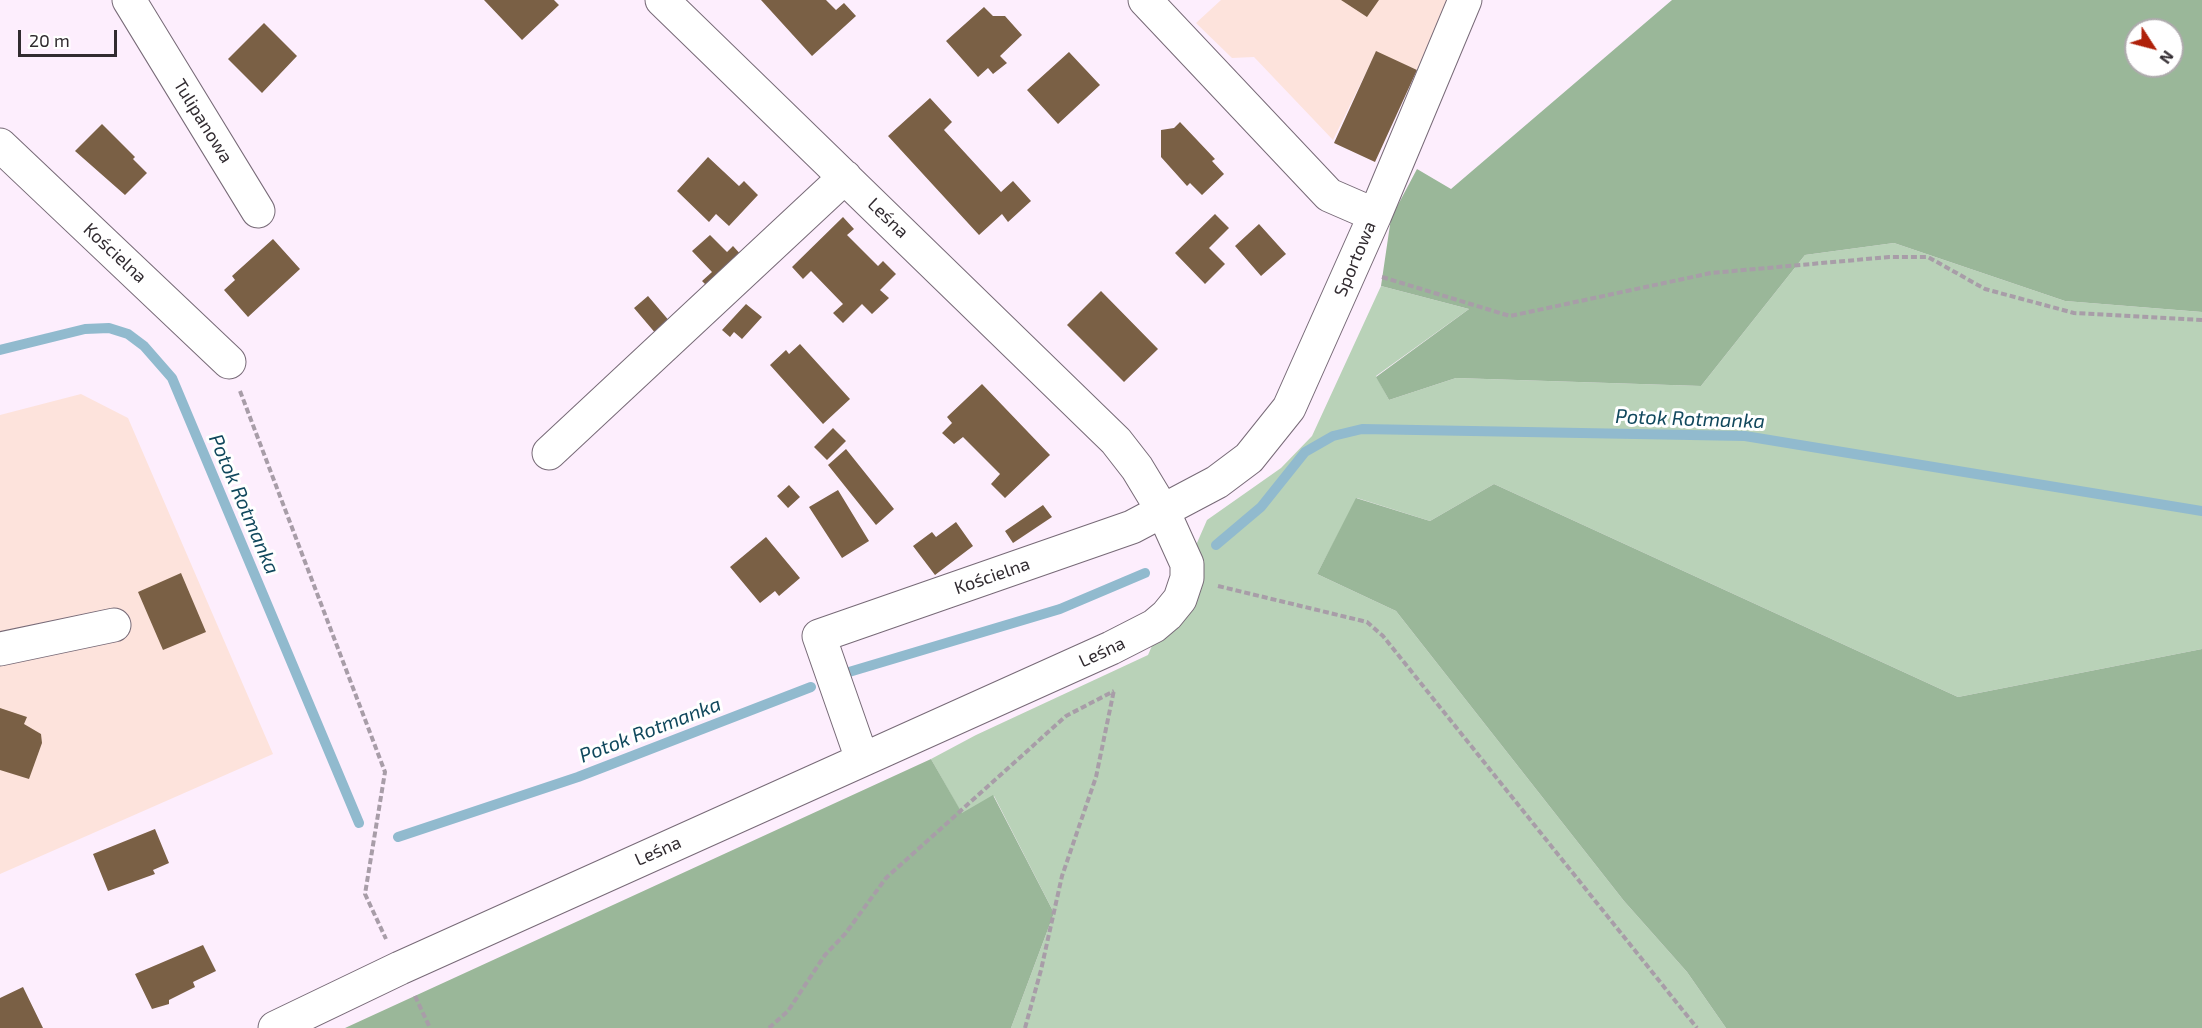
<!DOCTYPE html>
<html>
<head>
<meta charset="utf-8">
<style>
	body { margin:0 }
	#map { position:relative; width:2202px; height:1028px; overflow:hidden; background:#fdeefd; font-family:"Exo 2",sans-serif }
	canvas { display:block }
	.north { position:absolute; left:2124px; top:18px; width:60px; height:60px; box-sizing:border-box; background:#fff; border:2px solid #adaaac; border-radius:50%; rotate:126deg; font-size:16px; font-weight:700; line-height:24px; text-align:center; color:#312b30 }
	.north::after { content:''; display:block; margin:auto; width:21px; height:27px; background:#af210a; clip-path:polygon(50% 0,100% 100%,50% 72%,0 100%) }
	.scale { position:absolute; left:18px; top:30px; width:99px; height:27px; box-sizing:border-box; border:3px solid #312b30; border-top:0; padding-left:8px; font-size:18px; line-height:21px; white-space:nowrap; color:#312b30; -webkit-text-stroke:4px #fff; paint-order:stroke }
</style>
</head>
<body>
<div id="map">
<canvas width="2202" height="1028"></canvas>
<div class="north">N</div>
<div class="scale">20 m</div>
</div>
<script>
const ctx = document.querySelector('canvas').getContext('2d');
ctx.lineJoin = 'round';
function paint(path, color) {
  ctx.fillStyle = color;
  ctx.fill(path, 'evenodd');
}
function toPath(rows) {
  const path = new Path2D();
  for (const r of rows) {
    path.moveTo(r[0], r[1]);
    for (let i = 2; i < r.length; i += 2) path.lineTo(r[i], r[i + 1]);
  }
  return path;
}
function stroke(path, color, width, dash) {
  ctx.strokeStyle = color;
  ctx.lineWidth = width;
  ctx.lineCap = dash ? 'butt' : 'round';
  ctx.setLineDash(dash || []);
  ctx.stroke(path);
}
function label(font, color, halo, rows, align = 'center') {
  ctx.font = font + ' "Exo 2",sans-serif';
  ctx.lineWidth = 6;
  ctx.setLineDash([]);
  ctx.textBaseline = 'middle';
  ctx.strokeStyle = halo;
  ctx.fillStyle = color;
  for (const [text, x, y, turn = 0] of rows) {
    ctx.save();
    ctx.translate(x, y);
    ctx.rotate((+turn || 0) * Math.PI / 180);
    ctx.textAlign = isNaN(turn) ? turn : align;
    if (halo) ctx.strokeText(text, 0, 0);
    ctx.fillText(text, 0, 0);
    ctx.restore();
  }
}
const commercial = toPath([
	[1221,0,1451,0,1417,70,1376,52,1333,140,1254,57,1232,58,1196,23],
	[81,394,128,418,273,754,0,874,0,415]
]);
const green = toPath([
	[1894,243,2065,301,2202,312,2202,649,1958,697,1494,484,1430,521,1357,498,1317,574,1396,611,1624,901,1687,972,1726,1028,1011,1028,1054,913,994,796,962,814,931,759,976,735,1148,655,1207,520,1281,468,1312,436,1381,286,1469,309,1376,376,1389,400,1456,378,1701,386,1805,255]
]);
const forest = toPath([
	[1672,0,2202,0,2202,312,2065,301,1894,243,1805,255,1701,386,1456,378,1389,400,1376,377,1469,309,1381,286,1391,218,1417,169,1451,189],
	[2136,30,2172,30,2172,66,2136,66],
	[1494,484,1958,697,2202,649,2202,1028,1726,1028,1687,972,1624,901,1396,611,1317,574,1356,498,1430,521],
	[931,759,962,813,993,795,1054,913,1011,1028,345,1028]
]);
const stream = toPath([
	[0,350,85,329,109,328,128,334,144,346,172,378,359,823],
	[1216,545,1261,507,1305,452,1333,436,1362,429,1745,436,2202,511],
	[849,672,1060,609,1145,573],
	[398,837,578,777,811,687]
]);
const building = toPath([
	[484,0,554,0,559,5,522,40],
	[761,0,826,0,836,10,844,3,856,16,812,56],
	[1341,0,1379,0,1367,17],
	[984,7,993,16,1005,16,1022,35,1000,56,1007,63,993,74,988,68,978,77,946,41],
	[264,23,297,56,262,93,228,59],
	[1376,51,1417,70,1375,162,1334,143],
	[1069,52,1100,85,1058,124,1027,90],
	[930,98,952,122,944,130,1001,192,1013,181,1031,201,1008,222,1002,214,979,235,888,136],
	[1180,122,1215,159,1212,161,1224,174,1202,195,1190,183,1187,186,1161,157,1161,130,1174,128],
	[102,124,135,157,133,159,147,173,125,195,75,151],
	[708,157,739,186,744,181,758,195,729,226,716,214,709,222,677,191],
	[1215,214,1229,228,1209,248,1225,264,1205,284,1175,253],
	[843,217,854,229,847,235,878,266,883,261,896,274,880,290,889,298,872,314,862,304,843,323,833,313,843,304,811,271,803,279,792,267],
	[1259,224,1286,254,1261,276,1235,246],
	[710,235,727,252,733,246,743,257,710,289,702,281,712,272,692,251],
	[273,239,300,269,248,317,224,290,235,280,232,276],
	[1101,291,1158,349,1124,382,1067,325],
	[648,296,671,323,657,335,634,308],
	[746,304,762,317,742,339,734,332,730,337,722,330],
	[800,344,850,399,823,424,770,365,786,350,789,354],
	[982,384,1050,455,1005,498,991,484,1000,474,963,437,954,444,942,433,952,423,947,417],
	[833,428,846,441,827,460,814,447],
	[846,449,894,509,876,525,828,465],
	[789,485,800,497,788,508,777,496],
	[838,490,869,541,842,558,809,507],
	[1043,505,1052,517,1013,543,1005,531],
	[956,522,973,546,935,575,913,546,932,532,936,537],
	[766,537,800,578,779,596,775,591,760,603,730,567],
	[181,573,206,632,163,650,138,592],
	[0,708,27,717,24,724,41,734,42,743,29,779,0,770],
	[155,829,169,863,153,870,155,874,108,891,93,854],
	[203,945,216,971,193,982,195,987,169,1000,169,1004,152,1009,135,974],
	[23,987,43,1028,0,1028,0,998]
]);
const path = toPath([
	[1382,277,1510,316,1711,273,1889,257,1928,257,1985,289,2074,313,2202,320],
	[240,391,385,772,365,894,386,939],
	[1218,586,1367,622,1383,636,1697,1028],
	[415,996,430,1028],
	[769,1028,788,1011,825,955,845,934,886,878,1066,716,1114,691],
	[1025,1028,1041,970,1062,876,1096,777,1114,690]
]);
const minor = toPath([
	[129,0,258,211],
	[0,145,229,362],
	[1375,215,1465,0],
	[549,453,845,177],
	[0,649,114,625],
	[862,759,819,636,1132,527,1217,482,1249,458,1289,408,1375,215,1329,195,1145,0],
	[275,1028,400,968,1111,648,1154,626,1167,615,1180,599,1187,578,1187,564,1163,511,1137,468,1116,441,662,0]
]);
const streetNames = [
	["Tulipanowa",203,121,58],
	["Leśna",888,218,44],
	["Kościelna",115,253,43],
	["Sportowa",1355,259,-67],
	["Kościelna",992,576,-19],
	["Leśna",1102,652,-25],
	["Leśna",658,851,-24]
];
const waterNames = [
	["Potok Rotmanka",1690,419,2],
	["Potok Rotmanka",244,504,67],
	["Potok Rotmanka",650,730,-21]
];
paint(commercial, '#fde3dc');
paint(green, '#b9d2b8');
paint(forest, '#9ab799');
stroke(stream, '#91bace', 10);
paint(building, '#7a6045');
stroke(minor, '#776a77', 35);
stroke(path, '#a89da8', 4, [6, 3]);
stroke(minor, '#fff', 33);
label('18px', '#312b30', '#fff', streetNames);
label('italic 20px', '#11485d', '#fff', waterNames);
</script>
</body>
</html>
